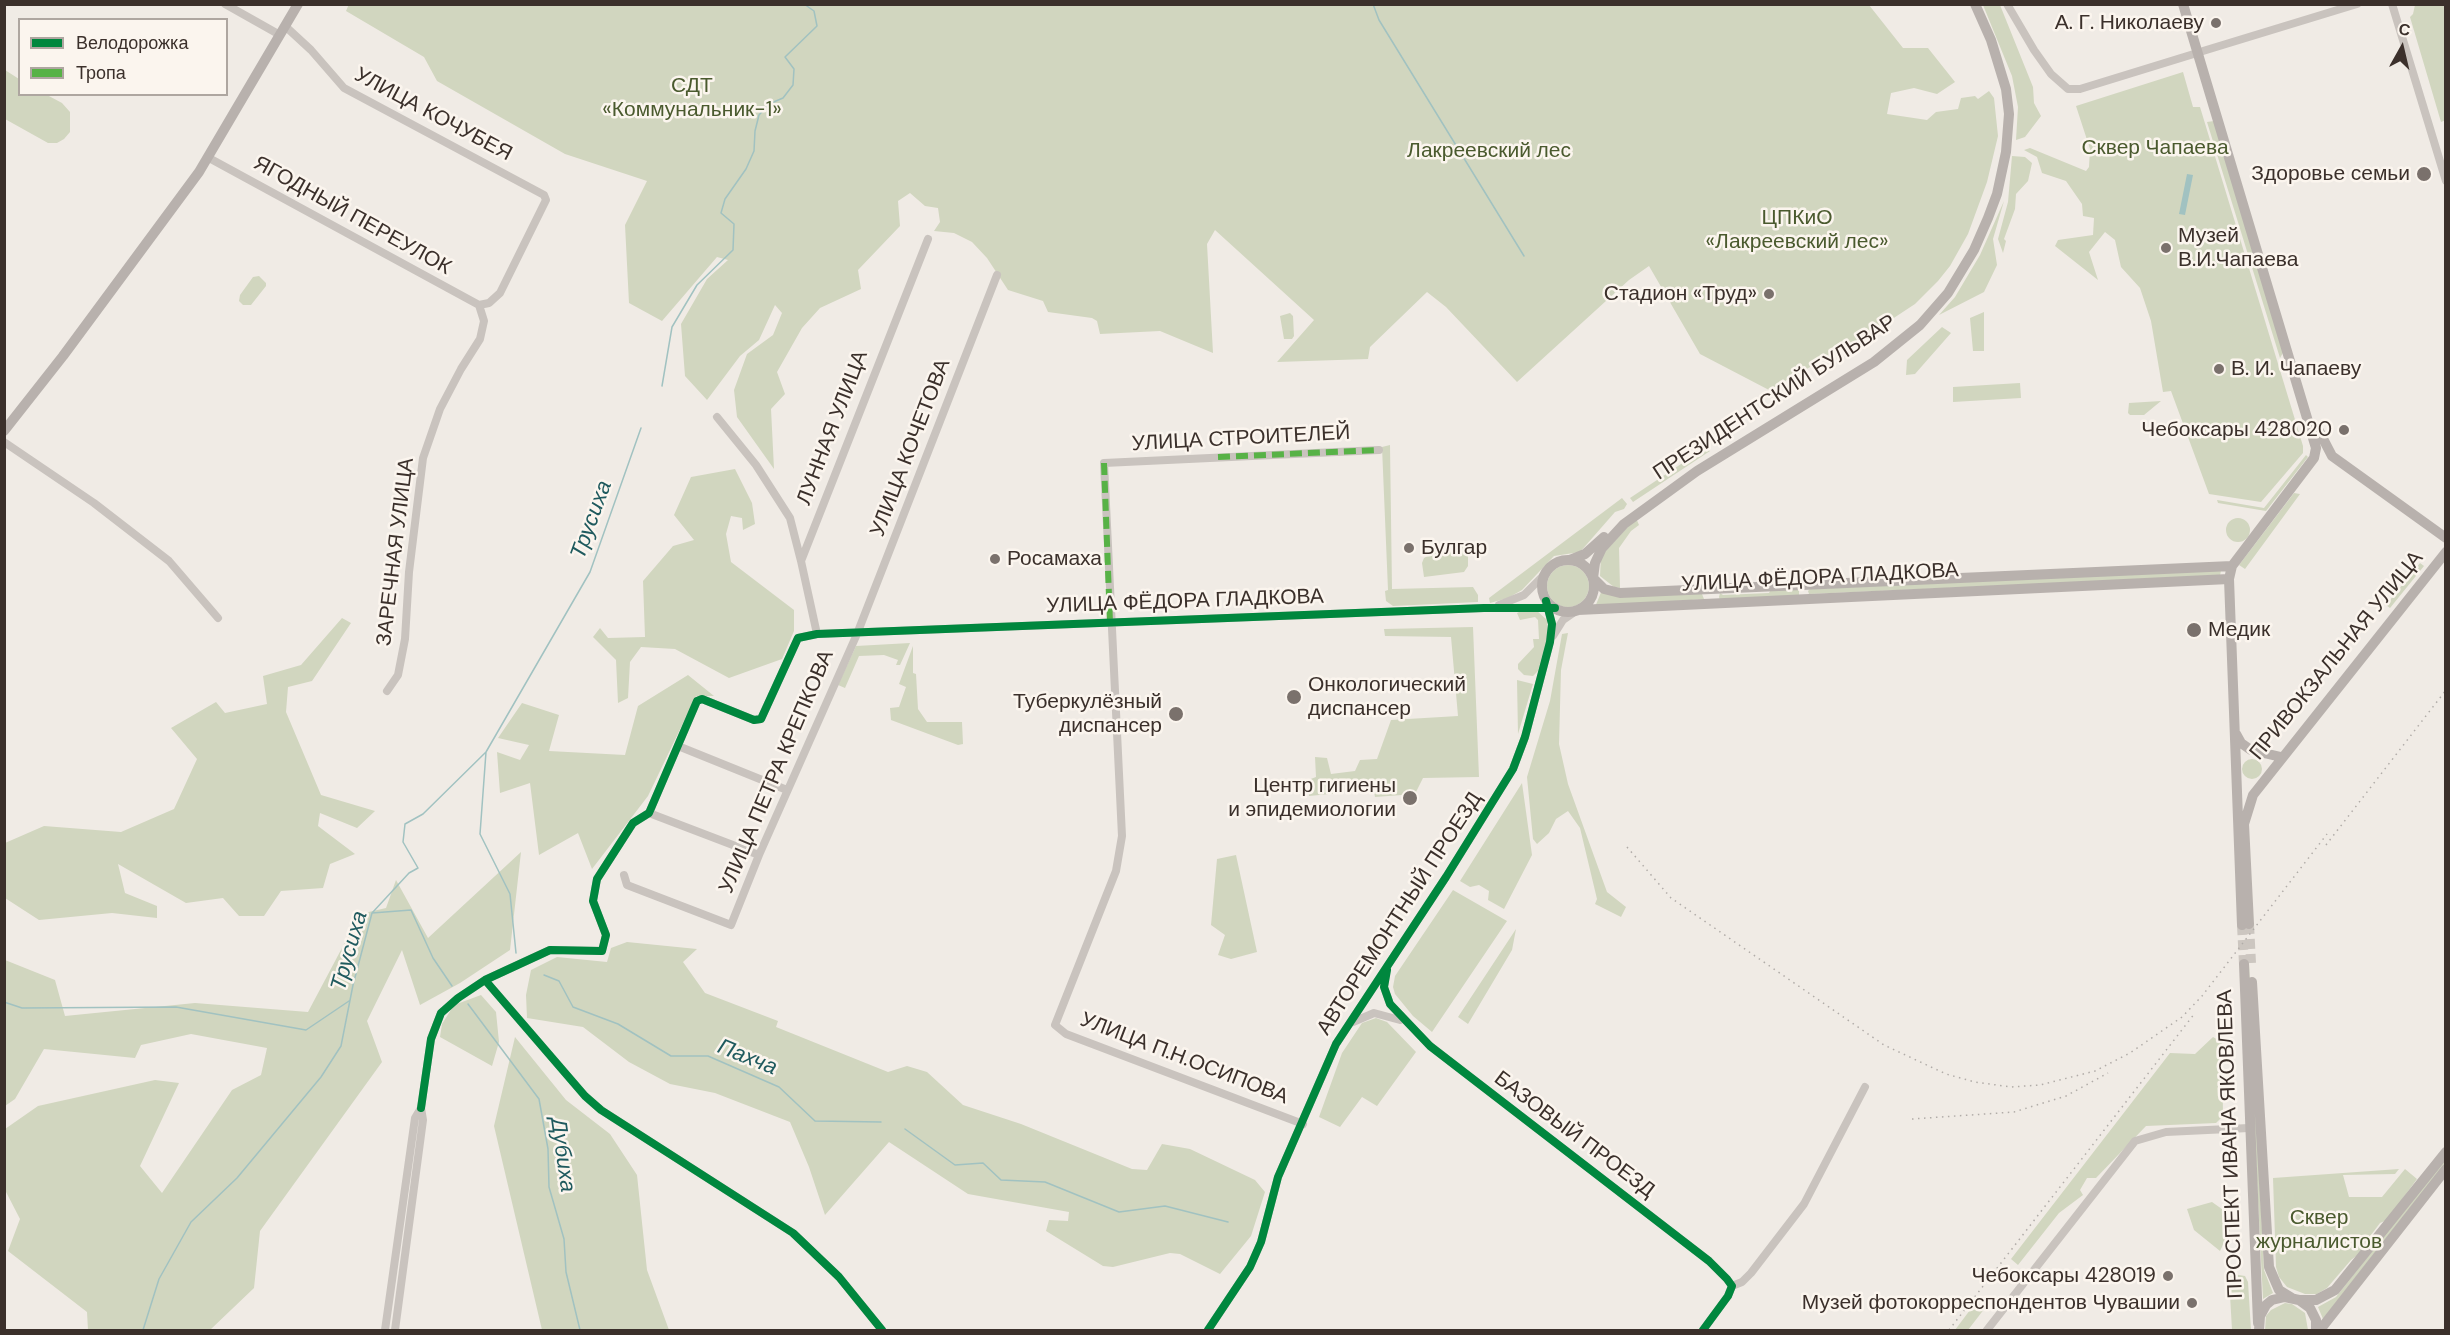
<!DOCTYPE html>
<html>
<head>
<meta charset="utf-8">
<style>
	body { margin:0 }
	#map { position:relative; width:2450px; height:1335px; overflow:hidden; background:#f0ebe5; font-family:"DM Sans",sans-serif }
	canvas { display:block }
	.frame { position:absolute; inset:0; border:6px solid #3b302b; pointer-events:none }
	.legend { position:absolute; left:18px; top:18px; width:210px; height:78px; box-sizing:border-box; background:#fbf5ee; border:2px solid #aea6a0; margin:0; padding:8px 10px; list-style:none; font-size:18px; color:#3b302b }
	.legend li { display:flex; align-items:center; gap:12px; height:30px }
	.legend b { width:30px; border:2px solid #aea6a0 }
	.north { position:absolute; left:2372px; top:18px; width:60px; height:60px; -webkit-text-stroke:4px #fbf5ee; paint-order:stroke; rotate:8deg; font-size:16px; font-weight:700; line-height:24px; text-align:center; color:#3b302b }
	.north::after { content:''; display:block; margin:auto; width:21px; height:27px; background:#3b302b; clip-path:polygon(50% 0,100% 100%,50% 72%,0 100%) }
</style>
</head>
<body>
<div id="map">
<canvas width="2450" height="1335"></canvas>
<div class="frame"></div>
<ul class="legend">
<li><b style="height:8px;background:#00873e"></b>Велодорожка</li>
<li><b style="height:8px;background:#57b246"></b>Тропа</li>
</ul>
<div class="north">С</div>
</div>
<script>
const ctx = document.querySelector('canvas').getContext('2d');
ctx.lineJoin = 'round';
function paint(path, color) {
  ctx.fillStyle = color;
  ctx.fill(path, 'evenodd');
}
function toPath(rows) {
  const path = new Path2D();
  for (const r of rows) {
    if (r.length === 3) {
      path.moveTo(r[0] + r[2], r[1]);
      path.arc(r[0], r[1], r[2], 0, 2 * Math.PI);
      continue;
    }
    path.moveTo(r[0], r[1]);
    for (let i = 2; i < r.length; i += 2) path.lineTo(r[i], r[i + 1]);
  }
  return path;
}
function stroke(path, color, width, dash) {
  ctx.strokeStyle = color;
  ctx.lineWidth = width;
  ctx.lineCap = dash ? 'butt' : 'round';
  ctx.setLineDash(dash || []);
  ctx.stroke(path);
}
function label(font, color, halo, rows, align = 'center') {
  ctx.font = font + ' "DM Sans",sans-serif';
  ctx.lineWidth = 5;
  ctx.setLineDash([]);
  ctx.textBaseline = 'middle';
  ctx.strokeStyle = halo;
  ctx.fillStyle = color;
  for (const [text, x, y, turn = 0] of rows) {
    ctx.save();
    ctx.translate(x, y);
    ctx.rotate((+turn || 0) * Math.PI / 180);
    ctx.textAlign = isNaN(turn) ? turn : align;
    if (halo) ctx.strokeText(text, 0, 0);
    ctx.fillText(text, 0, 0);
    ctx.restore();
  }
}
const green = toPath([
	[349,4,1869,5,1903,48,1928,48,1955,82,1937,94,1914,88,1891,93,1887,114,1927,120,1936,112,1958,109,1961,98,1975,96,1978,99,1989,91,1994,98,1998,136,1987,182,1968,234,1950,266,1938,281,1915,304,1871,333,1769,390,1700,354,1649,266,1629,280,1517,382,1446,307,1427,292,1370,347,1368,359,1277,362,1314,320,1215,230,1207,244,1213,353,1160,331,1100,334,1097,321,1092,318,1048,312,1043,301,1008,290,987,258,972,242,954,233,934,231,940,222,938,208,925,206,910,193,898,201,900,226,858,270,861,289,820,308,802,328,777,372,785,394,771,409,774,469,737,417,734,390,747,354,773,335,782,313,775,305,759,340,740,356,707,400,685,376,681,324,707,279,728,260,717,257,662,321,629,303,625,225,647,181,565,154,437,81,424,57,346,11],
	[1983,5,2000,5,2033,87,2034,103,2041,116,2025,137,2016,140,2018,107,2012,76],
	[2415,5,2445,5,2446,120,2441,122,2410,17,2413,14],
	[5,70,19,79,20,94,47,95,62,103,70,112,70,132,64,139,57,143,48,143,5,119],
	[2183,72,2193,107,2200,107,2303,446,2303,453,2261,502,2209,494,2171,391,2163,392,2151,321,2140,288,2121,267,2115,240,2105,232,2089,252,2098,280,2055,246,2058,240,2093,235,2094,218,2083,216,2082,204,2066,181,2042,173,2037,157,2024,150,2030,148,2086,171,2089,167,2090,149,2076,106],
	[2214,121,2284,351,2280,358,2207,122],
	[2012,156,2025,157,2032,163,2028,181,2016,194,2015,209,2004,239,2006,241,2003,253,1998,239,2008,202],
	[2004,201,1993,239,1997,265,1984,292,1939,315,1955,297,1980,255],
	[259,276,266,283,266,286,251,305,243,305,239,301,240,295,253,277],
	[1984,312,1984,351,1973,351,1970,318],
	[1290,313,1293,316,1294,336,1292,339,1284,339,1280,316],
	[1942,327,1951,333,1915,374,1906,375,1907,360],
	[2020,383,2021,398,1953,402,1953,387],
	[2161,401,2144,415,2130,415,2128,413,2129,403],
	[1390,445,1392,589,1473,587,1478,595,1478,602,1393,606,1386,601,1385,591,1388,590,1382,447],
	[1705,448,1710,451,1633,502,1630,498],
	[2306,455,2308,457,2266,511,2218,503,2217,500,2264,508],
	[735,469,752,503,755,524,743,530,742,518,731,516,726,534,731,562,794,610,794,631,782,659,729,678,675,649,641,647,630,662,628,698,618,703,616,660,593,637,600,628,608,638,645,637,643,581,673,546,694,540,674,515,691,477],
	[2294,493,2300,494,2245,569,2239,565],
	[1622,498,1627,504,1624,509,1615,512,1580,552,1554,556,1522,590,1508,598,1490,603,1489,598],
	[1636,518,1639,525,1631,531,1619,548,1620,588,1614,587,1600,576,1601,556],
	[2238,530,12],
	[1453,543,1460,544,1468,550,1468,566,1464,572,1424,577,1422,563,1424,558],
	[2420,563,2424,566,2390,608,2386,605],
	[1568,586,21],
	[2221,570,2220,576,1809,594,1808,591,1810,589],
	[1799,588,1799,596,1720,600,1719,597,1720,593,1723,595,1769,593,1771,589],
	[1602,590,1702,594,1704,599,1595,607],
	[1523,610,1536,610,1547,620,1547,639,1538,671,1533,676,1524,675,1518,669,1518,664,1534,647,1533,639,1539,639,1538,620,1535,617,1520,620,1517,613],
	[342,618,351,623,312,681,288,687,286,712,321,795,375,811,357,828,320,813,318,826,355,854,330,864,323,888,281,891,264,916,239,916,223,898,186,903,118,864,125,893,157,906,157,918,112,913,39,920,5,898,5,843,44,826,121,832,174,809,197,759,171,728,216,702,225,713,267,704,263,676,301,665],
	[1473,627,1479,777,1423,778,1415,794,1375,797,1372,781,1339,781,1340,793,1309,796,1308,780,1316,777,1315,757,1327,758,1331,774,1355,771,1360,760,1377,759,1391,720,1458,716,1451,637,1385,636,1384,629],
	[1568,633,1561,670,1559,744,1568,784,1607,892,1626,907,1621,917,1595,904,1597,899,1580,828,1568,811,1556,819,1549,833,1537,844,1533,839,1527,777,1550,701,1562,634],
	[910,643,900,665,896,665,898,660,884,655,859,656,845,688,838,685,856,646],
	[913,646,913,673,916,674,918,709,927,722,962,722,963,744,958,745,891,720,890,708,899,707,906,687,899,684],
	[688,675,714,696,696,696,648,796,592,869,578,833,539,855,530,783,500,793,497,752,520,760,529,745,498,738,522,703,559,715,549,751,625,755,638,706],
	[1517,680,1533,684,1518,734],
	[2252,769,10],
	[1522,783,1532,855,1504,909,1488,900,1489,891,1479,885,1470,887,1460,881],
	[521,852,510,950,460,983,420,1005,402,950,367,1021,382,1062,260,1231,254,1288,210,1330,88,1330,87,1312,8,1251,20,1219,5,1190,5,1129,38,1106,155,1080,179,1083,140,1166,162,1193,232,1090,261,1075,267,1048,191,1034,141,1045,135,1058,44,1049,15,1099,5,1106,5,960,55,980,65,1016,195,1003,308,1012,360,914,386,908,396,880,428,938],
	[1236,855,1257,952,1231,959,1218,955,1225,935,1211,925,1217,859],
	[1453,890,1507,921,1432,1032,1413,1016,1395,994,1393,987,1395,976],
	[1516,929,1512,950,1468,1024,1458,1017],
	[627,942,697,949,683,962,705,993,778,1021,776,1027,888,1072,907,1066,927,1072,963,1105,1021,1124,1132,1169,1147,1170,1162,1144,1190,1149,1255,1180,1265,1192,1251,1236,1220,1274,1180,1254,1170,1253,1113,1267,1103,1266,1046,1231,1049,1220,1068,1221,1069,1212,968,1194,889,1142,825,1215,809,1167,790,1122,715,1093,670,1084,629,1062,583,1027,527,1018,526,995,531,970,557,957,607,962,611,948],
	[2246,963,2249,963,2264,1270,2273,1293,2263,1299],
	[481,995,496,1012,499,1042,492,1066,440,1037,442,1024,454,1005],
	[1376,1018,1387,1022,1416,1052,1377,1106,1362,1097,1340,1127,1319,1117,1342,1053,1362,1023],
	[515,1037,566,1100,610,1134,637,1175,647,1270,669,1330,542,1330,494,1126],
	[2213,1037,2222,1042,2223,1116,2216,1123,2146,1126,2096,1178,2087,1178,2080,1190,2083,1195,2059,1213,2018,1265,2011,1259,2170,1053,2195,1054],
	[2445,1158,2445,1163,2323,1319,2318,1307,2336,1297],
	[2399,1169,2395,1174,2343,1175,2349,1197,2382,1197,2405,1169,2417,1179,2387,1220,2380,1223,2368,1239,2359,1254,2351,1260,2327,1288,2317,1294,2305,1294,2287,1287,2279,1277,2276,1267,2273,1178],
	[2212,1202,2229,1214,2230,1230,2220,1251,2194,1230,2187,1209],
	[2233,1274,2245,1276,2248,1282,2251,1330,2232,1330,2229,1277],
	[1976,1302,1985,1308,1968,1330,1955,1330],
	[2285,1303,2292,1304,2305,1313,2308,1330,2265,1330,2266,1316,2271,1310]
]);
const water = toPath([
	[2187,174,2193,175,2185,215,2179,214]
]);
const stream = toPath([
	[1373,4,1379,20,1524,256],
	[662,386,672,327,697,285,733,250,734,224,721,213,725,199,746,169,754,151,755,131,759,115,769,104,783,98,793,85,794,69,785,57,817,26,814,11,804,4],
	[486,752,480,834,510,894,516,953],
	[372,913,411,910,433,958,452,986],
	[544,975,559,981,573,1007,618,1024,671,1056,708,1056,779,1087,815,1121,881,1122],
	[4,1002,22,1008,176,1007,306,1030,349,1001],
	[468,1004,539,1099,548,1149,549,1187,564,1239,566,1272,580,1330],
	[905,1129,955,1165,983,1163,1001,1180,1045,1182,1119,1212,1165,1206,1228,1222],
	[143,1330,159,1279,191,1222,237,1178,321,1077,341,1046,353,985,372,913,409,873,418,868,403,842,405,824,423,814,486,752,590,572,641,428]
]);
const majorTunnel = toPath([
	[2249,924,2251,963],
	[2242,925,2244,964]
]);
const minor = toPath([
	[225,4,280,35],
	[2007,4,2034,50,2051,74,2068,89,2080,89,2197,53],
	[2392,4,2446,181],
	[285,26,311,50,344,88,544,195,546,200,500,293,489,303,479,305],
	[2203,51,2357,4],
	[209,158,479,305],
	[717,417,756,465,790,518,801,561],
	[4,442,94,503,169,561,218,618],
	[1499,605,1524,595,1545,574],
	[817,634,801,561,928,239],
	[1553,636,1563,620,1576,611],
	[387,691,398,675,405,639,409,572,423,458,440,409,461,369,480,339,484,321,479,305],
	[678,746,787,790],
	[649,813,759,855],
	[624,875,627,885,731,925,759,855,857,634,997,275],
	[1386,974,1384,987,1390,1004,1430,1046,1709,1261,1727,1279,1732,1286,1728,1296,1703,1330],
	[485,980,585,1096,601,1110,793,1233,839,1277,882,1330],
	[1353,1022,1374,1013,1400,1020],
	[421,1108,431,1039,441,1013,458,998,485,980,550,950,602,951,606,935,593,901,597,879,633,823,649,813,697,701,702,699,754,720,761,719,798,638,817,634,1484,608,1555,608],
	[1303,1124,1066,1034,1055,1025,1116,871,1122,836,1104,463,1379,450],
	[1732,1286,1742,1282,1751,1273,1804,1204,1865,1087],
	[385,1330,415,1118,421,1108,423,1120,395,1330],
	[1208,1330,1250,1267,1261,1242,1278,1177,1336,1044,1446,877,1513,769,1525,737,1550,642,1552,624,1546,601],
	[1987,1330,2135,1141,2166,1132,2249,1128]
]);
const major = toPath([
	[2183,4,2316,448,2314,458,2232,566,2229,579,2242,925],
	[2318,429,2332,456,2446,538],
	[4,431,63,356,199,172,298,4],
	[1568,586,26],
	[1570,560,1585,554,1604,537],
	[1593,578,1595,563,1602,548,1624,524,1697,471,1874,362,1920,325,1948,293,1974,250,1988,218,1997,194,2006,152,2009,114,2006,89,1991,40,1975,4],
	[1594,579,1604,589,1620,593,2232,566],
	[1578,610,2229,579],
	[2236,734,2241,743,2251,750,2281,757],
	[2249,924,2244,824,2253,795,2446,552],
	[2244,964,2258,1323],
	[2252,982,2269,1267,2279,1290,2292,1298],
	[2299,1300,2316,1300,2335,1290,2446,1152],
	[2259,1330,2260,1316,2266,1305,2272,1300,2285,1297,2299,1300,2310,1308,2316,1320,2316,1330],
	[2320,1330,2446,1169]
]);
const rail = toPath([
	[2326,845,2446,690],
	[1627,847,1671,898,1884,1045,1946,1074,1975,1082,2011,1087,2040,1085,2095,1071,2130,1053,2182,1017,2202,996,2327,834],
	[1912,1119,2014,1112,2066,1096,2108,1073],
	[1949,1330,2195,1013]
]);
const quiet = toPath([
	[1218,457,1379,450],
	[1104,463,1110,623]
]);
const cycleway = toPath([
	[1387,970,1384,987,1390,1004,1430,1046,1709,1261,1727,1279,1732,1286,1728,1296,1703,1330],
	[485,980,585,1096,601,1110,793,1233,839,1277,882,1330],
	[421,1108,431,1039,441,1013,458,998,485,980,550,950,602,951,606,935,593,901,597,879,633,823,649,813,697,701,702,699,754,720,761,719,798,638,817,634,1484,608,1555,608],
	[1208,1330,1250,1267,1261,1242,1278,1177,1336,1044,1446,877,1513,769,1525,737,1550,642,1552,624,1546,601]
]);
const markers = [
	[2216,23,6,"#7a716c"],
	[2424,174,8,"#7a716c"],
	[2166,248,6,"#7a716c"],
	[1769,294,6,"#7a716c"],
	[2219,369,6,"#7a716c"],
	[2344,430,6,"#7a716c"],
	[1409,548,6,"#7a716c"],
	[995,559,6,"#7a716c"],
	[2194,630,8,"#7a716c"],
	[1294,697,8,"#7a716c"],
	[1176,714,8,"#7a716c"],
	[1410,798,8,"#7a716c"],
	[2168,1276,6,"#7a716c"],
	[2192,1303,6,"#7a716c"]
];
const poiNames = [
	["А. Г. Николаеву",2204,23],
	["Здоровье семьи",2410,174],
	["Музей",2178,236,"left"],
	["В.И.Чапаева",2178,260,"left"],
	["Стадион «Труд»",1757,294],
	["В. И. Чапаеву",2231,369,"left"],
	["Чебоксары 428020",2332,430],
	["Булгар",1421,548,"left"],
	["Росамаха",1007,559,"left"],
	["Медик",2208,630,"left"],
	["Онкологический",1308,685,"left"],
	["диспансер",1308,709,"left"],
	["Туберкулёзный",1162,702],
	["диспансер",1162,726],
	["Центр гигиены",1396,786],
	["и эпидемиологии",1396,810],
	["Чебоксары 428019",2156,1276],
	["Музей фотокорреспондентов Чувашии",2180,1303]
];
const parkNames = [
	["СДТ",692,86],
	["«Коммунальник-1»",692,110],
	["Сквер Чапаева",2155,148],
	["Лакреевский лес",1489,151],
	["ЦПКиО",1797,218],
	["«Лакреевский лес»",1797,242],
	["Сквер",2319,1218],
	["журналистов",2319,1242]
];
const streetNames = [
	["УЛИЦА КОЧУБЕЯ",433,115,28],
	["ЯГОДНЫЙ ПЕРЕУЛОК",352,216,29],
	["ПРЕЗИДЕНТСКИЙ БУЛЬВАР",1775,398,-33],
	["ЛУННАЯ УЛИЦА",833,428,-69],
	["УЛИЦА СТРОИТЕЛЕЙ",1241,439,-3],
	["УЛИЦА КОЧЕТОВА",911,448,-69],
	["ЗАРЕЧНАЯ УЛИЦА",396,552,-83],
	["УЛИЦА ФЁДОРА ГЛАДКОВА",1820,578,-3],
	["УЛИЦА ФЁДОРА ГЛАДКОВА",1185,602,-2],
	["ПРИВОКЗАЛЬНАЯ УЛИЦА",2337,656,-51],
	["УЛИЦА ПЕТРА КРЕПКОВА",777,772,-67],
	["АВТОРЕМОНТНЫЙ ПРОЕЗД",1400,914,-57],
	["УЛИЦА П.Н.ОСИПОВА",1184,1059,21],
	["БАЗОВЫЙ ПРОЕЗД",1574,1135,37],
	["ПРОСПЕКТ ИВАНА ЯКОВЛЕВА",2231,1144,-92]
];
const waterNames = [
	["Трусиха",592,520,-70],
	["Трусиха",350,951,-74],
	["Пахча",747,1058,22],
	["Дубиха",562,1155,82]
];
paint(green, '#d1d6bf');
paint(water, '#a1c2c1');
stroke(stream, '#a1c2c1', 1.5);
stroke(majorTunnel, '#ccc6c0', 10, [10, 5]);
stroke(minor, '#c9c3be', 8);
stroke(major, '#b8b1ad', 10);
stroke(rail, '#b1aca8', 1.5, [1.5, 4.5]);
stroke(quiet, '#57b246', 6, [12, 6]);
stroke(cycleway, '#00873e', 8);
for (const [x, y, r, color] of markers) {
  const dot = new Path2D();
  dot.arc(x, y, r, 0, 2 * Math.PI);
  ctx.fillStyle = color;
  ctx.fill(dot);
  stroke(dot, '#fbf5ee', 2);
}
label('21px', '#3b302b', '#fbf5ee', poiNames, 'right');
label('21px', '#4a5a2e', '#fbf5ee', parkNames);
label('21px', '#3b302b', '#fbf5ee', streetNames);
label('italic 22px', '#1f5a5e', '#fbf5ee', waterNames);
</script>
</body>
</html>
